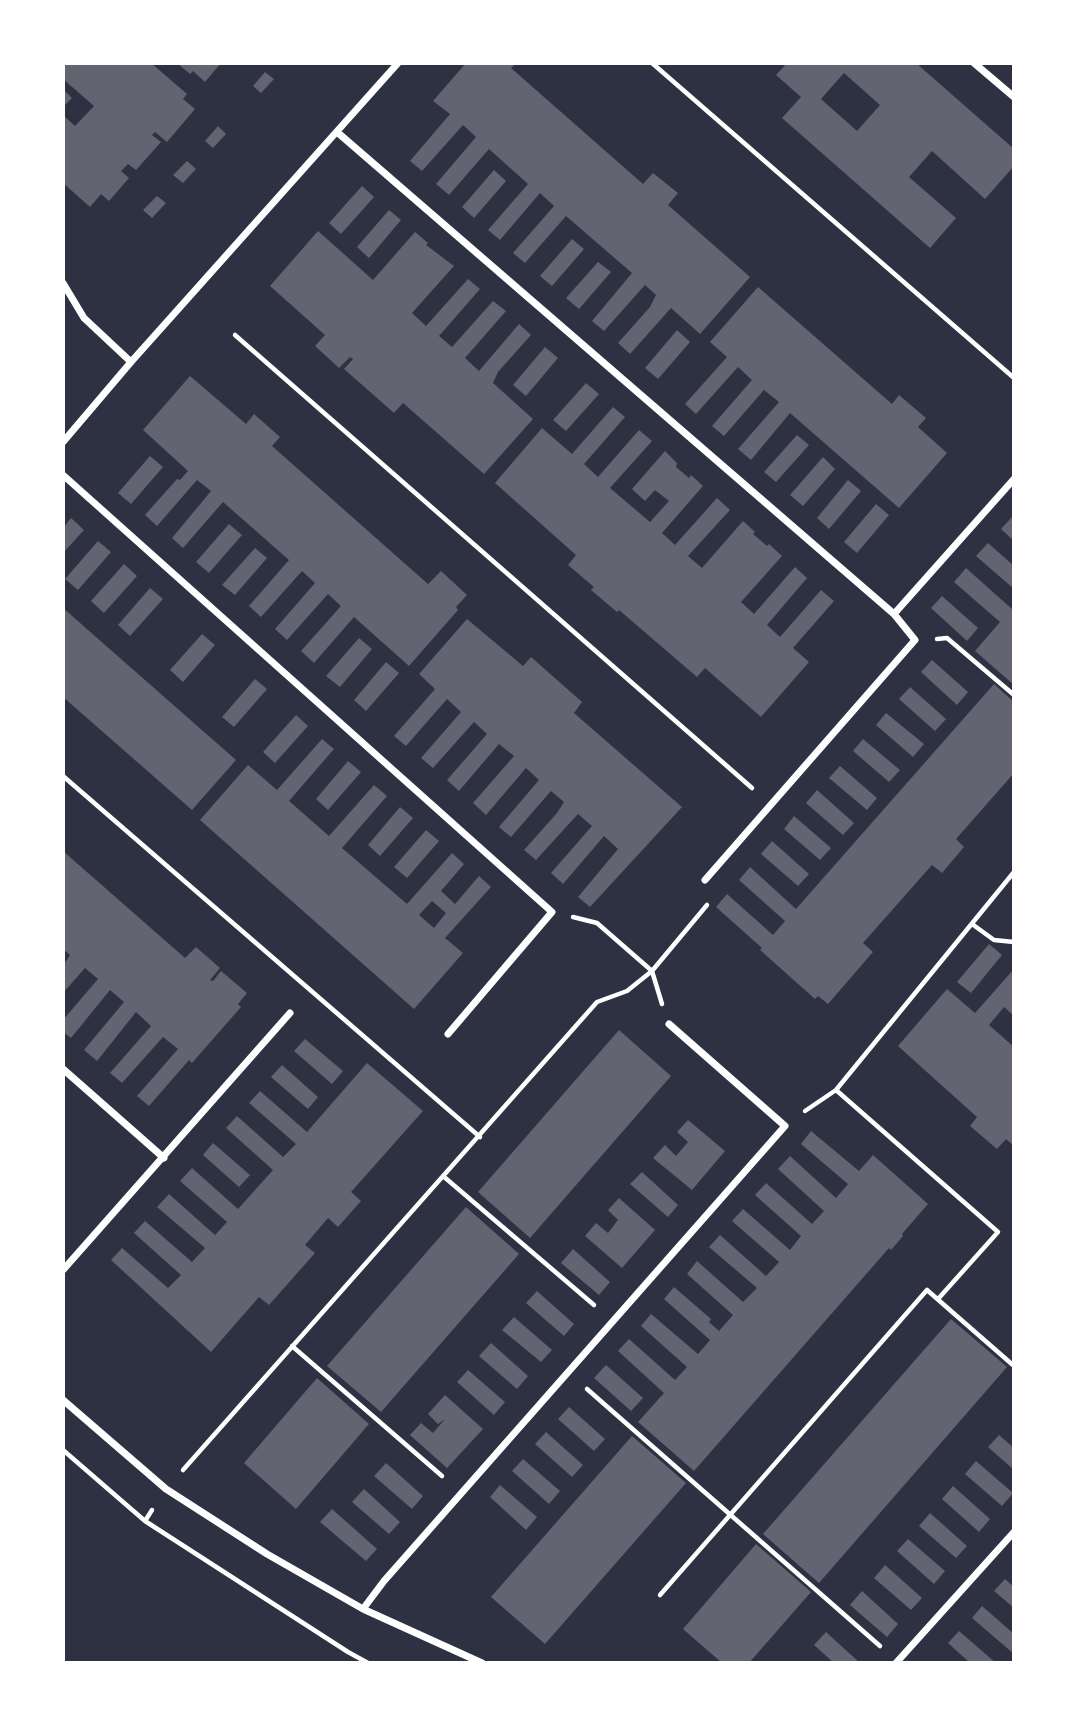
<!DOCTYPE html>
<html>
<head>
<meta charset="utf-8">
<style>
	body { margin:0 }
	#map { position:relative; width:1077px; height:1726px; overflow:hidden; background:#2d3142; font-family:Merriweather,serif }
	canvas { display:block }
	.frame { position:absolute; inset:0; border:65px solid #fff; pointer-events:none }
</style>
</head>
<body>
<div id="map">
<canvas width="1077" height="1726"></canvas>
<div class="frame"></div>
</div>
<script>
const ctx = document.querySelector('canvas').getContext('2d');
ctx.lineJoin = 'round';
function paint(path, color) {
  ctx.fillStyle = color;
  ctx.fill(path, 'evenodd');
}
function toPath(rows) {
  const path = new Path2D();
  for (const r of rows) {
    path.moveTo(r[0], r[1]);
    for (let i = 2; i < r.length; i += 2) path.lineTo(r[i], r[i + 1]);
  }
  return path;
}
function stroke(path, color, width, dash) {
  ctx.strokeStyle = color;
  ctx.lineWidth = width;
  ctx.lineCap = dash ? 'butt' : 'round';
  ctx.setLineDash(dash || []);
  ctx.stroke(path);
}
const building = toPath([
	[67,63,151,63,187,94,183,99,195,109,167,142,155,132,152,135,161,142,136,170,128,164,121,171,129,178,109,201,101,194,90,207,63,183,63,115,75,126,94,106,63,79,63,67],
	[177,63,221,63,205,82,193,71,190,74],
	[466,63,516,63,511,68,643,184,653,173,678,193,668,205,750,277,700,334,671,308,630,354,618,343,650,307,656,295,645,285,604,331,592,321,632,273,566,216,525,263,513,253,554,206,540,193,500,240,488,230,528,184,489,149,449,195,436,184,476,137,463,125,422,171,410,161,450,114,433,101],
	[787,63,916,63,1014,149,1014,166,985,199,932,151,909,177,956,218,930,248,782,118,801,97,776,75],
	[844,73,880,105,857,131,821,99],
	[265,72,274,79,261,93,253,86],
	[63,89,72,98,63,107],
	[218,126,226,134,213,148,205,141],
	[187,161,196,169,183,183,173,175],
	[494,170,506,181,474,218,462,207],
	[362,186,374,197,341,234,329,223],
	[157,196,166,203,152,218,143,210],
	[389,210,401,220,369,258,357,247],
	[318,231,373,280,415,232,428,243,426,245,454,266,412,313,426,326,468,279,480,289,439,336,452,347,493,301,506,311,465,358,479,371,519,324,531,335,498,372,493,383,533,419,484,474,403,403,394,413,344,369,353,359,350,357,339,368,315,346,325,335,270,286],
	[572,239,584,249,552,286,540,276],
	[598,262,611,272,579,309,566,298],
	[758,287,892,404,899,395,926,418,918,427,947,453,899,508,790,413,751,460,738,449,779,402,764,390,724,436,712,426,752,380,738,367,696,414,685,404,727,357,710,342],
	[677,330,690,342,658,379,645,368],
	[545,347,558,358,526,396,513,385],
	[190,376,246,424,254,414,280,437,272,446,428,584,441,571,467,595,456,607,458,610,409,666,354,617,314,663,301,651,341,606,328,594,287,640,275,629,315,583,302,571,261,617,249,606,289,560,223,502,183,548,172,538,211,491,197,480,157,526,145,515,177,479,180,480,188,471,143,430],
	[586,383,599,394,566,431,553,420],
	[613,407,625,417,584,464,598,477,639,430,652,441,610,488,650,522,669,501,655,490,645,501,632,489,665,451,677,463,676,467,689,478,691,475,703,486,662,533,675,545,717,498,730,510,688,556,702,568,743,521,755,532,753,534,767,546,769,544,782,556,741,602,754,614,795,567,807,578,767,625,780,637,821,590,834,601,793,648,809,662,761,717,705,668,697,677,619,610,617,612,591,590,594,587,568,565,576,555,495,483,542,428,572,454],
	[797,435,809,445,776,482,764,472],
	[150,456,163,467,131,504,118,493],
	[823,457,835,469,803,506,790,495],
	[848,480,861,491,829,529,817,518],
	[876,504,889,515,857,553,844,542],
	[1012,517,1014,518,1014,541,1001,529],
	[71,518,84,530,63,553,63,528],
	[229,524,242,535,209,573,196,562],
	[98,541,111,552,78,590,65,579],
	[988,543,1014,566,1014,589,976,556],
	[255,548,267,558,235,595,222,585],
	[124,564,137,576,104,613,91,601],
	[966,568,1012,609,1014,607,1014,685,975,651,1000,622,954,582],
	[150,588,163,599,130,636,118,625],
	[942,596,978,628,967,641,931,608],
	[63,608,236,760,192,810,63,697],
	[467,619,523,666,531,657,582,702,574,713,682,807,590,907,578,897,618,849,604,836,563,884,551,873,592,826,578,814,536,860,524,850,557,813,564,802,551,791,511,837,499,827,539,780,526,768,486,815,473,803,514,756,499,744,459,791,447,780,487,734,474,722,433,768,421,758,461,712,447,699,406,746,394,736,435,689,419,674],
	[202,634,215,645,183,682,170,670],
	[359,638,372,649,340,687,326,676],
	[932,660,968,692,957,705,921,672],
	[386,662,399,673,366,711,354,700],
	[255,679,267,689,234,727,222,717],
	[994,684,1014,702,1014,773,956,839,964,847,942,873,932,865,863,943,873,952,828,1004,818,996,815,999,760,950,762,948,716,907,727,894,773,935,785,921,739,880,750,867,796,909],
	[910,687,946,719,935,731,899,699],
	[886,713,924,744,913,757,876,725],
	[296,715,308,726,275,763,263,752],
	[322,739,334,749,289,801,329,836,374,785,387,796,342,848,407,904,452,853,464,864,441,891,455,904,479,876,491,887,445,938,463,953,414,1009,200,820,248,765,277,790],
	[432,901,446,913,434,928,419,915],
	[863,739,900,770,889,782,853,751],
	[348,761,361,772,328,810,316,799],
	[840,766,877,798,867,810,829,778],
	[817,790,854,823,843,835,806,803],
	[400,807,413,818,380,856,368,845],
	[794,816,831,848,820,860,784,829],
	[426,830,439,841,407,878,394,867],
	[772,841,809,874,798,886,761,854],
	[63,851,185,958,196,947,220,968,210,980,213,981,221,971,247,993,238,1004,241,1007,192,1063,189,1060,149,1106,137,1096,178,1049,163,1037,122,1083,110,1073,151,1026,136,1012,97,1061,84,1050,124,1002,110,990,71,1038,63,1032,63,1020,98,979,85,968,63,993,63,966,70,955,63,949],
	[989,944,1002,955,971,993,957,982],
	[1014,969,1014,1016,1004,1007,989,1025,1014,1047,1014,1146,1006,1139,997,1149,970,1126,977,1117,898,1046,947,989,975,1013],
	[619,1030,671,1076,530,1238,478,1192],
	[305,1039,343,1071,332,1084,294,1051],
	[367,1063,423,1111,351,1192,361,1201,338,1227,328,1218,305,1245,315,1253,269,1305,259,1297,211,1352,111,1260,122,1248,168,1288,181,1275,134,1233,145,1221,192,1262,205,1248,157,1207,169,1194,215,1235,227,1222,180,1181,192,1168,238,1209,273,1170,226,1128,237,1116,283,1157,296,1144,249,1103,260,1091,307,1132],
	[282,1065,318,1097,308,1109,271,1077],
	[688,1120,725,1151,692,1190,653,1158,665,1145,676,1156,688,1142,677,1132],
	[811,1131,859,1171,873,1155,928,1204,902,1234,903,1236,891,1250,889,1248,694,1471,638,1422,664,1393,618,1351,629,1339,675,1380,687,1367,641,1326,651,1314,698,1354,710,1340,664,1299,674,1287,711,1319,709,1322,719,1331,733,1315,687,1274,697,1261,743,1302,757,1288,709,1247,720,1235,766,1276,779,1262,732,1221,743,1209,790,1250,801,1236,755,1195,766,1183,812,1224,824,1211,778,1169,790,1156,836,1198,848,1184,801,1144],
	[213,1143,250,1175,239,1187,203,1155],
	[642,1172,678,1205,668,1217,630,1184],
	[619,1198,655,1230,622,1268,585,1236,596,1223,608,1233,618,1220,608,1210],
	[466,1207,519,1254,381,1412,327,1366],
	[573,1249,610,1282,599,1295,561,1263],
	[537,1291,574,1324,564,1336,526,1303],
	[514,1317,552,1350,541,1362,502,1330],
	[951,1319,1007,1367,819,1583,763,1534],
	[491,1343,528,1376,517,1389,479,1356],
	[606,1365,643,1398,631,1411,594,1378],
	[468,1370,505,1402,494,1415,457,1382],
	[317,1378,369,1424,296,1509,244,1463],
	[445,1395,483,1429,447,1468,410,1435,421,1423,433,1433,445,1419,438,1424,428,1414],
	[569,1407,605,1439,594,1451,558,1419],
	[546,1432,583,1465,572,1477,535,1444],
	[999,1435,1014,1448,1014,1470,988,1447],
	[632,1436,686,1483,545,1644,491,1597],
	[523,1459,560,1491,549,1504,512,1471],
	[976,1461,1013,1493,1002,1506,965,1474],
	[386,1463,423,1496,412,1509,374,1476],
	[500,1485,537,1517,526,1530,490,1497],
	[953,1486,990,1519,979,1532,942,1499],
	[364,1489,400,1522,389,1534,352,1502],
	[332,1509,377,1549,366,1561,320,1522],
	[930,1513,967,1546,956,1558,919,1526],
	[908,1539,945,1571,934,1584,897,1551],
	[756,1544,811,1592,749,1663,722,1663,683,1629],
	[885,1565,922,1598,911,1610,874,1578],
	[1005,1579,1014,1587,1014,1608,994,1591],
	[862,1591,898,1624,887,1637,850,1605],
	[982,1606,1014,1634,1014,1654,972,1618],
	[959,1631,996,1663,970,1663,948,1643],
	[826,1632,860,1663,834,1663,814,1645]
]);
const path = toPath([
	[652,63,1014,378],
	[235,335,752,788],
	[937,639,947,638,1014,695],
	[63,776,480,1137],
	[573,917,597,923,652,971,662,1004],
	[972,924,994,940,1014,942],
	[836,1090,998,1232,938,1299],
	[805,1111,836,1090,1014,872],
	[443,1176,594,1305],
	[292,1346,442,1476],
	[587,1389,880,1646],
	[63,1450,145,1521,348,1652,368,1663],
	[183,1470,597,1002,627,991,652,971,707,905],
	[145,1521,152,1510],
	[660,1595,927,1290,1014,1366]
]);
const minor = toPath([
	[974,63,1014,97],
	[337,132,894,614,915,640,705,880],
	[63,283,84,318,131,362],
	[63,442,131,362,398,63],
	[63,475,552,912,448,1034],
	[894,614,1014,479],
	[63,1069,164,1158],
	[63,1270,290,1013],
	[63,1400,166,1489,267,1554,363,1609,482,1663],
	[363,1609,384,1581,785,1126,669,1024],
	[896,1663,1014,1532]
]);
paint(building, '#626471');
stroke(path, '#fff', 4.5);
stroke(minor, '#fff', 7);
</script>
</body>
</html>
